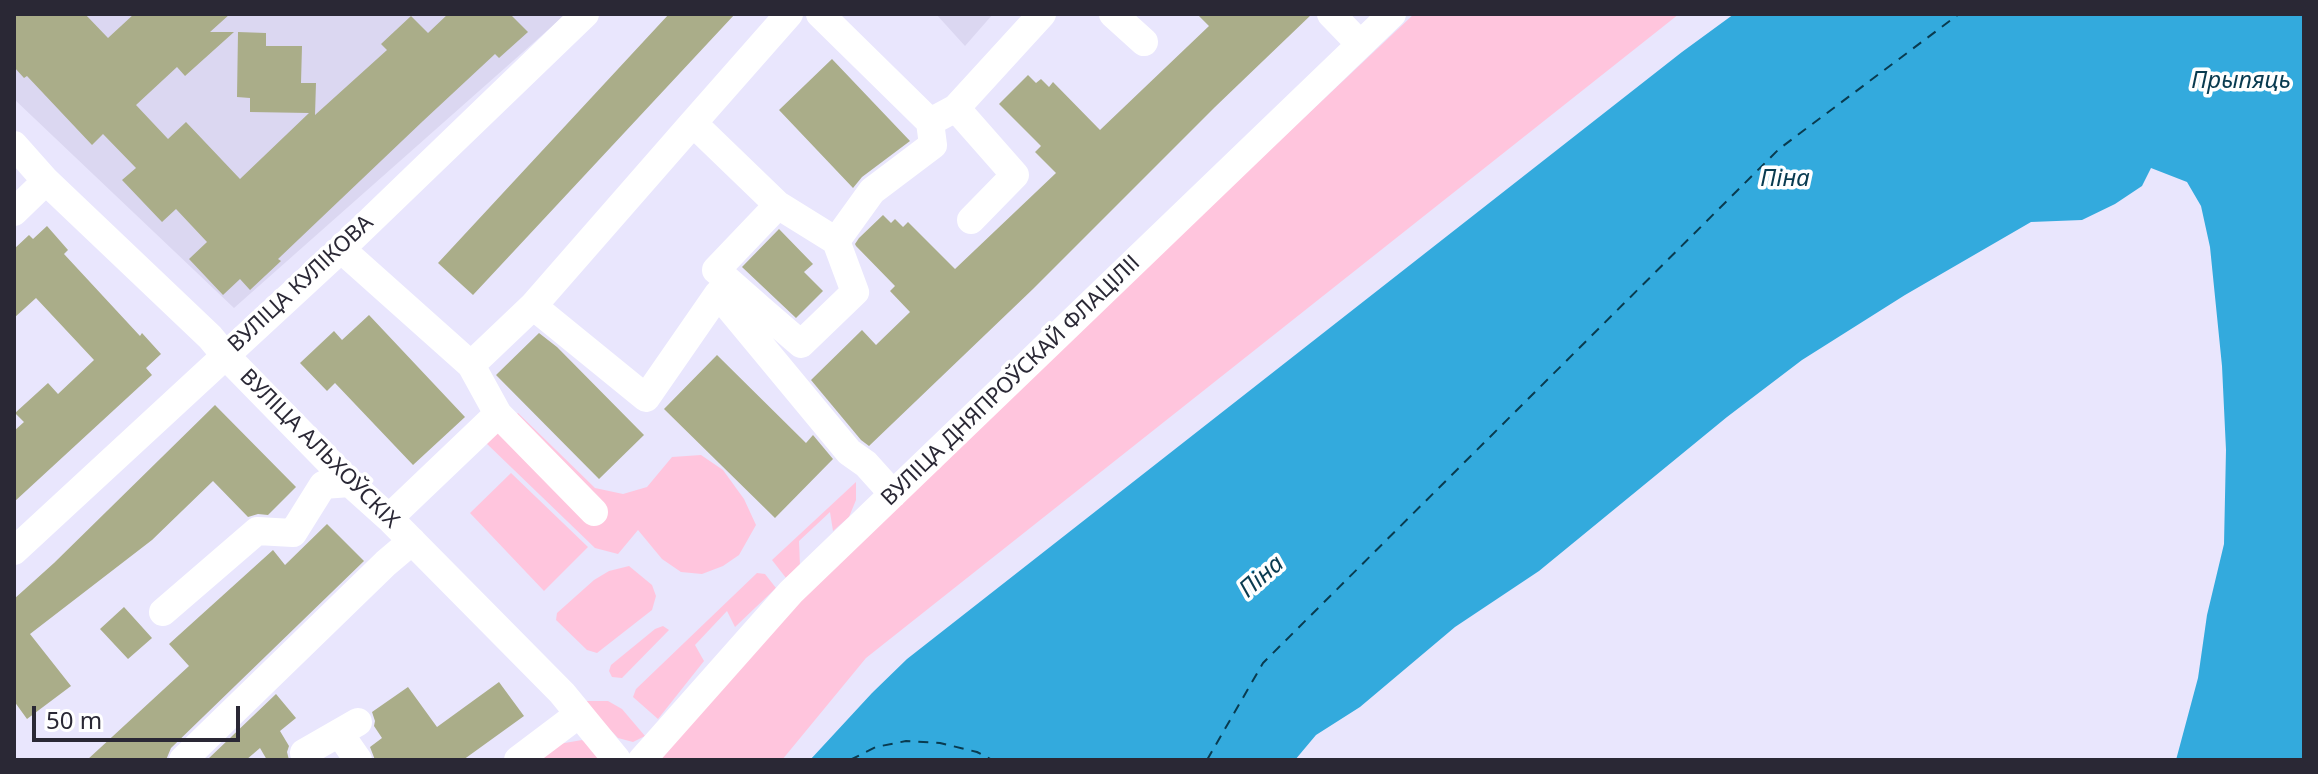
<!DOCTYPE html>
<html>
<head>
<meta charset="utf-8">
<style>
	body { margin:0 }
	#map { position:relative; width:2318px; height:774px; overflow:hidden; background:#e9e6fd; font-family:"Noto Sans",sans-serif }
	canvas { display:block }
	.frame { position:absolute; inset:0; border:16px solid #2a2835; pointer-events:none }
	.scale { position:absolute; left:32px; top:706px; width:208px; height:36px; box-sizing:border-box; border:4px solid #2a2835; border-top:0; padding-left:10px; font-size:24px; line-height:28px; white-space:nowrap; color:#2a2835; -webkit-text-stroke:6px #fff; paint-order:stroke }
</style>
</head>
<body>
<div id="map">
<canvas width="2318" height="774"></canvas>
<div class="frame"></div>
<div class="scale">50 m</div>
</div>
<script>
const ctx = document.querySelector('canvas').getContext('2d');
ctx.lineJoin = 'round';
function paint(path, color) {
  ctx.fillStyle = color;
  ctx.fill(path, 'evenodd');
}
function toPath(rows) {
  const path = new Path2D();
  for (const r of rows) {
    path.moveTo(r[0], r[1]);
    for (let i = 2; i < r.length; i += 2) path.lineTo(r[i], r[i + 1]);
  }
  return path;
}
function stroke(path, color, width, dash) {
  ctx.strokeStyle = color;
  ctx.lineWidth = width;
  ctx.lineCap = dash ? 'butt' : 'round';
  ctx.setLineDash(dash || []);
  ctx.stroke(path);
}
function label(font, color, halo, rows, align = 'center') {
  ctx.font = font + ' "Noto Sans",sans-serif';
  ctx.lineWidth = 7;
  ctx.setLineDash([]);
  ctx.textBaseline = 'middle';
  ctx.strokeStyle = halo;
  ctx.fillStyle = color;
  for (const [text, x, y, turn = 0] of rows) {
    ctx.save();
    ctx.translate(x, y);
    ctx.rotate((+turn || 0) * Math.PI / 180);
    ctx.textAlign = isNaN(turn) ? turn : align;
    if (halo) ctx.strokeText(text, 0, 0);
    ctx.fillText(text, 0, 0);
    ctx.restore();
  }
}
const built = toPath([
	[14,14,566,14,234,308,14,99],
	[936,14,993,14,965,46]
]);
const green = toPath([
	[1414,14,1679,14,866,658,782,760,649,760,795,598],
	[518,413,595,488,623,494,647,487,672,457,701,455,723,470,744,499,756,525,739,555,723,566,702,574,681,572,662,559,638,530,618,554,595,548,485,442,499,426],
	[511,473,588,547,544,591,470,513],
	[856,482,856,500,849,517,833,531,830,512,799,541,800,566,786,578,772,560],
	[629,566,652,585,656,596,652,610,597,653,587,650,556,620,557,613,594,580,609,571],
	[757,573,765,574,776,588,735,627,727,611,695,645,704,661,658,719,633,697,636,689],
	[663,626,669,630,622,678,612,677,609,671,611,665,655,629],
	[583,701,608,701,622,709,645,736,633,742,618,738],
	[582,740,589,745,599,760,539,760,559,744]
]);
const water = toPath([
	[1734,14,2304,14,2304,760,2176,760,2198,678,2207,615,2224,544,2226,450,2222,366,2210,247,2201,206,2187,182,2151,168,2142,186,2115,204,2082,220,2031,222,1905,295,1802,360,1727,417,1539,571,1455,627,1360,707,1316,735,1295,760,810,760,872,693,907,659,1682,52]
]);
const ferry = toPath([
	[850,760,876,747,906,741,940,743,977,752,992,760],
	[1207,760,1263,663,1779,149,1959,14]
]);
const building = toPath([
	[14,14,85,14,108,38,134,14,230,14,210,32,234,32,185,76,177,67,136,105,168,139,186,122,240,179,309,113,250,112,250,98,237,97,238,32,266,33,266,46,302,46,301,83,316,83,315,115,387,50,381,44,411,16,428,33,448,14,510,14,528,32,499,58,495,54,423,121,278,259,281,261,250,290,240,279,223,295,189,259,207,242,176,209,162,222,122,180,136,168,103,134,92,145,27,76,24,78,14,67],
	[669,14,735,14,473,295,438,263],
	[1197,14,1312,14,1215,107,1033,289,869,446,861,440,811,380,862,330,876,345,910,312,890,291,895,286,856,246,855,244,859,238,883,215,891,223,895,219,903,227,908,222,955,269,1056,173,1035,152,1041,146,999,104,1028,75,1036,83,1041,79,1049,87,1053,82,1100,130,1209,26],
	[832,59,910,141,862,177,853,188,779,110],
	[47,226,68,250,64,254,140,336,142,333,161,354,146,368,152,375,14,502,14,431,24,422,15,413,48,383,58,394,94,360,36,298,14,318,14,249,29,235,33,239],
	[779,229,813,264,804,272,823,291,796,318,742,267],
	[369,315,465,417,413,465,335,383,327,391,300,363,334,331,342,340],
	[539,333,557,347,644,435,599,479,496,375],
	[717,355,806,443,813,435,833,459,775,518,664,409],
	[215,405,296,487,268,515,258,514,248,517,213,481,152,540,30,634,71,686,27,719,14,701,14,599,54,563],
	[327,524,364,561,171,748,166,760,87,760,189,666,169,644,273,550,285,565],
	[124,607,152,638,128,659,100,629],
	[499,682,524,716,463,760,375,760,370,747,382,738,374,726,375,721,372,712,408,687,437,727],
	[276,694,296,718,280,731,289,746,287,752,289,760,267,760,260,748,246,760,207,760]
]);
const minor = toPath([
	[820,14,930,122,956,108,1042,14],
	[1113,14,1144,42],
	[1331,14,1360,44],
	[956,108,1015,175,971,220],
	[14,145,46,181,210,337,225,355,350,483,389,518,562,693,617,760],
	[778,205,836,241],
	[14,212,46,181],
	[341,249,471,365,533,306,646,398,718,294,758,307,716,270,778,205,693,123,789,14],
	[718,294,849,452,866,464,893,494],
	[533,306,693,123],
	[758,307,801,344,855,292,836,241,872,191,933,145,930,122],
	[471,365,498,414],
	[389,518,498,414,594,512],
	[14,551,341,249,585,14],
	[163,612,257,531,293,533,323,485,350,483],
	[340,734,358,760],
	[304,753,358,722],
	[183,760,386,563,412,541],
	[518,760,579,714],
	[642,760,791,592,1392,14]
]);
const streetNames = [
	["ВУЛІЦА КУЛІКОВА",301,284,-43],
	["ВУЛІЦА ДНЯПРОЎСКАЙ ФЛАЦІЛІІ",1011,381,-44],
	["ВУЛІЦА АЛЬХОЎСКІХ",319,449,45]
];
const waterNames = [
	["Прыпяць",2241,81],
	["Піна",1785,179],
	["Піна",1262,577,-41]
];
paint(built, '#dbd7f1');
paint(green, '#ffc5dd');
paint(water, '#3ad');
stroke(ferry, '#093b50', 2, [10, 8]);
paint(building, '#aaad89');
stroke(minor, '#fff', 28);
label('22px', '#2a2835', '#fff', streetNames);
label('italic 24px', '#093b50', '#fff', waterNames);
</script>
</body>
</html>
